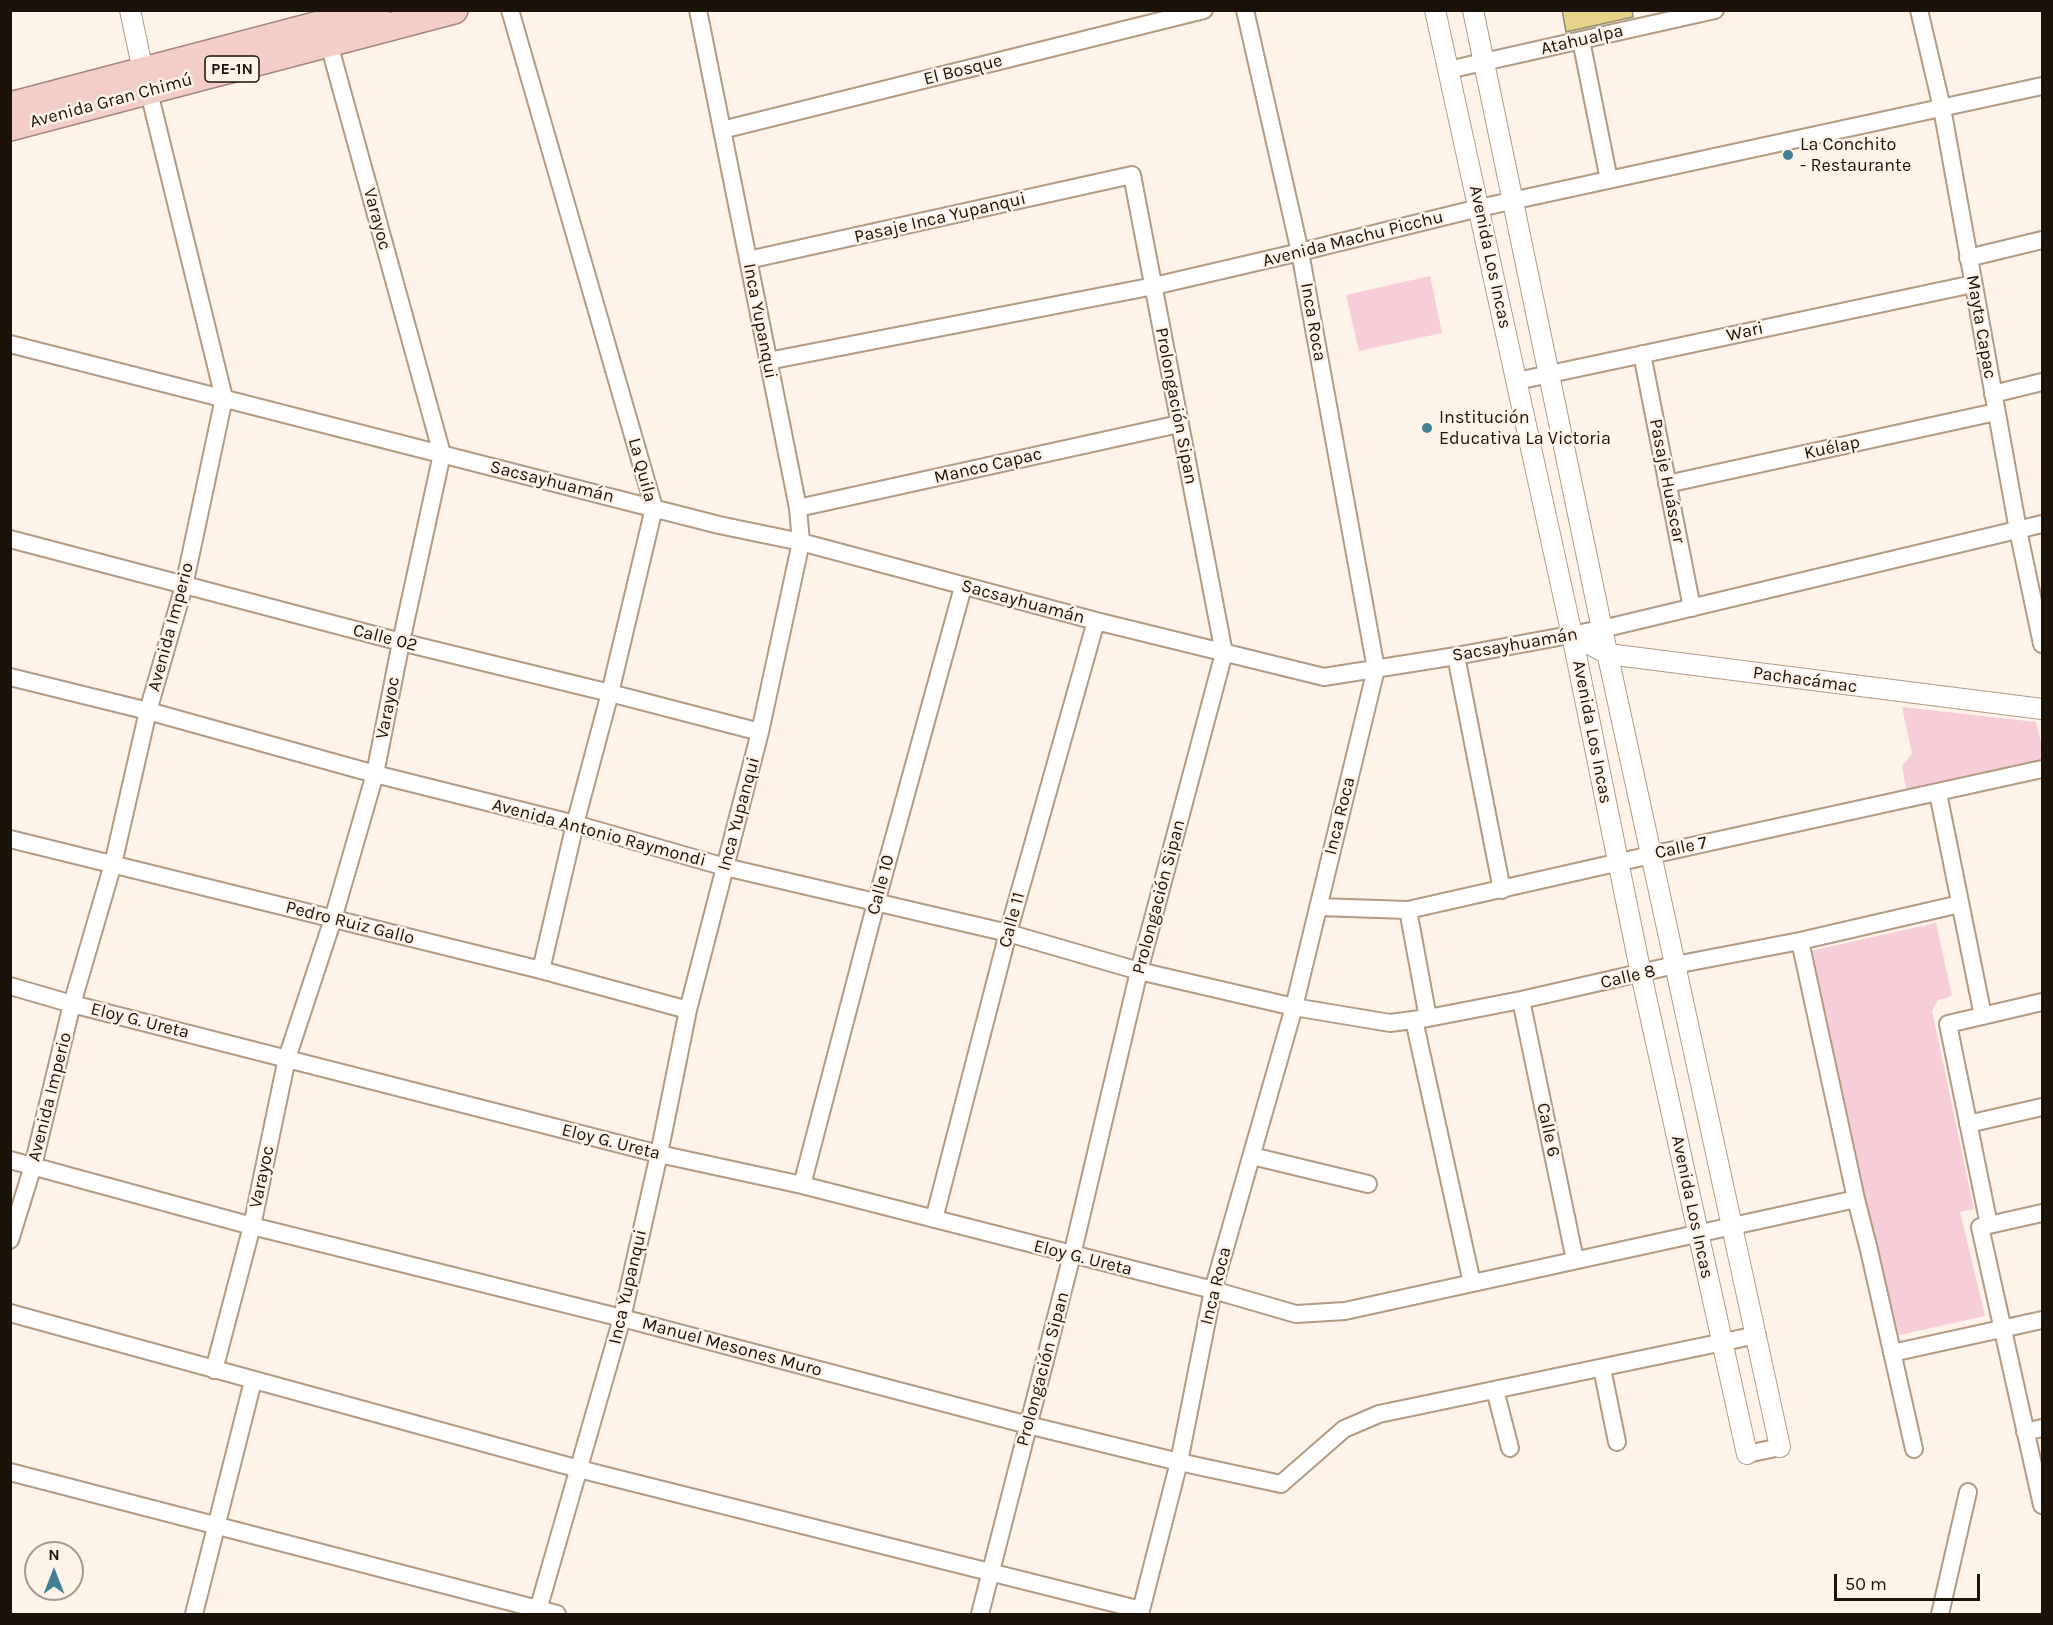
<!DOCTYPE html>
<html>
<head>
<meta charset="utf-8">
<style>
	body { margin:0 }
	#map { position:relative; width:2053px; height:1625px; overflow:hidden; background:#fdf3e9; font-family:Karla,sans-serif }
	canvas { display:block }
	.frame { position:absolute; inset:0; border:12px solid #1b130a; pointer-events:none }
	.north { position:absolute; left:24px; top:1541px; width:60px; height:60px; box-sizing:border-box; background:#fdf3e9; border:2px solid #a39990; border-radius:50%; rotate:0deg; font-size:16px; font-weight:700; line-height:24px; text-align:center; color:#1b130a }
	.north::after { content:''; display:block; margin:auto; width:21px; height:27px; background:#417f95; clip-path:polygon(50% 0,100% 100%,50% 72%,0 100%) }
	.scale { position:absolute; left:1834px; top:1574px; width:146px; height:27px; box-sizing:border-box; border:3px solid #1b130a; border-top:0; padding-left:8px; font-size:18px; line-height:21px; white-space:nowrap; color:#1b130a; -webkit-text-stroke:4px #fdf3e9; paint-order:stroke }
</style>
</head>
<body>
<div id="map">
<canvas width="2053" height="1625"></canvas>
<div class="frame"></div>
<div class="north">N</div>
<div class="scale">50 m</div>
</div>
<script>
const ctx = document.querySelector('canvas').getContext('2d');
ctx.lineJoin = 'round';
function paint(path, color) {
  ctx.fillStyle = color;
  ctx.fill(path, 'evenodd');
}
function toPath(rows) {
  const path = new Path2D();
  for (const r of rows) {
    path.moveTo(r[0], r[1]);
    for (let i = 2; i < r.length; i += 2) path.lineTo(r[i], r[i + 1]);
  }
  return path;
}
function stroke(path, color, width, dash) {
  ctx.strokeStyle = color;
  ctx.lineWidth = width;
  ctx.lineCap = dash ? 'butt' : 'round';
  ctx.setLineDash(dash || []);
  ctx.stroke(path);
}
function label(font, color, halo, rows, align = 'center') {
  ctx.font = font + ' Karla,sans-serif';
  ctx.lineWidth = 5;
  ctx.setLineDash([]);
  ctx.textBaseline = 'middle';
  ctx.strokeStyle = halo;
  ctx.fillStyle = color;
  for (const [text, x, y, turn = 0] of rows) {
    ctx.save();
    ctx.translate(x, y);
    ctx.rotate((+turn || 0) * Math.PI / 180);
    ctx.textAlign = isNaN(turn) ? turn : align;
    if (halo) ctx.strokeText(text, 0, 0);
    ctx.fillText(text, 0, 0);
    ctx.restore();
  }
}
const green = toPath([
	[1430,276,1442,333,1359,351,1346,295],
	[1902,707,2036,722,2042,746,2042,758,2039,761,1906,789,1902,766,1912,754],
	[1936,923,1952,996,1938,1000,1932,1011,1974,1209,1960,1212,1985,1316,1895,1336,1810,951]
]);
const building = toPath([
	[1562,10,1632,10,1633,17,1566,32,1562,10]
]);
const minor = toPath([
	[510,10,654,508,610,693,575,824,541,970],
	[1919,10,1942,108,2018,530,2042,644],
	[1581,40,1609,180],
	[1448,70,1715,10],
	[722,130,1204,10],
	[1968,258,2042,240],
	[748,260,1132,175,1224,653,1139,971,1072,1255,980,1614],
	[10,344,719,525,801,542,1096,621,1324,677,1456,656,1602,629,2042,524],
	[1642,354,1692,608],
	[768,361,1154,286,1300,252,1479,208,2042,86],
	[1517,381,1973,284],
	[1993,394,2042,382],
	[1667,484,1996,412],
	[798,508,1179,424],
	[10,539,401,642,610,693,760,732],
	[1456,656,1502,890],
	[10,677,148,711,375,774,575,824,725,867,1008,933,1139,971,1294,1007,1390,1023,1428,1018,1521,1000,1675,965,1800,941,1960,904],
	[1938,793,1983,1016],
	[10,839,541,970,688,1010],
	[1318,907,1408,910,1651,855,2042,769],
	[1408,910,1428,1018],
	[1800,941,1856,1199,1869,1250,1914,1449],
	[10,986,72,1004,659,1154,802,1185,1213,1290,1296,1314,1345,1311,1856,1199],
	[1521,1000,1575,1260],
	[1414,1020,1472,1283],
	[1968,1124,2042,1107],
	[1252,1156,1368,1184],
	[10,1160,252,1226,622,1318,1028,1425,1179,1462,1281,1484,1344,1429,1379,1414,1757,1335],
	[802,1185,876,903,963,587],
	[2042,1213,1980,1227,2042,1505],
	[934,1219,1008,933,1096,621],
	[1989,1225,1948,1024,2042,1002],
	[10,1240,33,1166,72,1004,113,864,148,711,184,586,224,398,147,84],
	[10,1313,579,1469,1141,1610],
	[1892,1353,2042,1320],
	[1602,1368,1617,1442],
	[214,1370,252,1226,287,1058,333,919,375,774,401,642,442,454,329,44],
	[1495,1390,1510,1448],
	[2025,1432,2042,1428],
	[1747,1454,1780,1447],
	[10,1472,557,1614],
	[538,1610,622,1318,659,1154,688,1010,760,732,801,542,798,508,698,10],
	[194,1614,253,1381],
	[1140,1614,1179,1462,1213,1290,1294,1007,1376,669,1300,252,1245,10],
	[1940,1614,1968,1492]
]);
const tertiary = toPath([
	[130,10,143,71],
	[1435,10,1572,635,1641,974,1747,1454],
	[1473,10,1602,629,1780,1447],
	[1572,635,1608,654,2042,709]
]);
const trunk = toPath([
	[10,106,376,10],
	[10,127,454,10]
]);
const markers = [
	[1788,155,6,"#417f95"],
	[1427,428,6,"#417f95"]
];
const shields = [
	[232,69,54]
];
const shieldNames = [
	["PE-1N",232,69]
];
const streetNames = [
	["Atahualpa",1582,40,-13],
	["El Bosque",963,70,-14],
	["Avenida Gran Chimú",111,101,-15],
	["Pasaje Inca Yupanqui",940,218,-13],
	["Varayoc",377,219,75],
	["Avenida Machu Picchu",1353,239,-14],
	["Avenida Los Incas",1490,257,78],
	["Inca Yupanqui",760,321,79],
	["Inca Roca",1313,322,80],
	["Mayta Capac",1981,327,80],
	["Wari",1745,332,-12],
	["Prolongación Sipan",1176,406,79],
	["Kuélap",1832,448,-12],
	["Manco Capac",988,466,-13],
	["La Quila",642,470,75],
	["Pasaje Huáscar",1667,481,79],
	["Sacsayhuamán",552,482,14],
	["Sacsayhuamán",1023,602,15],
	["Avenida Imperio",171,627,-75],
	["Calle 02",385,638,14],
	["Sacsayhuamán",1515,645,-10],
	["Pachacámac",1805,680,8],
	["Varayoc",388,708,-79],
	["Avenida Los Incas",1592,732,79],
	["Inca Yupanqui",739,814,-75],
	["Inca Roca",1340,816,-76],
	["Avenida Antonio Raymondi",599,833,15],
	["Calle 7",1681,848,-12],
	["Calle 10",881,885,-75],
	["Prolongación Sipan",1159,897,-75],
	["Calle 11",1012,920,-75],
	["Pedro Ruiz Gallo",350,923,14],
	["Calle 8",1628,977,-13],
	["Eloy G. Ureta",140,1021,14],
	["Avenida Imperio",50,1097,-76],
	["Calle 6",1548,1130,78],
	["Eloy G. Ureta",611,1142,14],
	["Varayoc",262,1177,-78],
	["Avenida Los Incas",1692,1207,78],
	["Eloy G. Ureta",1083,1258,14],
	["Inca Roca",1216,1286,-76],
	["Inca Yupanqui",628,1287,-77],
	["Manuel Mesones Muro",732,1347,15],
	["Prolongación Sipan",1043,1369,-75]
];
const poiNames = [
	["La Conchito",1800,145],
	["- Restaurante",1800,166],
	["Institución",1439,418],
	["Educativa La Victoria",1439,439]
];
paint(green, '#f7cdd7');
paint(building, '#e4d389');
stroke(building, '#938c6f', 1.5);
stroke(minor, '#b29a83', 20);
stroke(tertiary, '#b29a83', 22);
stroke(trunk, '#a5857a', 30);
stroke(minor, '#fff', 16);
stroke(tertiary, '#fff', 20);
stroke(trunk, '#f3cec6', 27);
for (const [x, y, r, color] of markers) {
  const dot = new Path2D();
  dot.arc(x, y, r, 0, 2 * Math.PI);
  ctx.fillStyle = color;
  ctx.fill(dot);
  stroke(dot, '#fdf3e9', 2);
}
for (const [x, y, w] of shields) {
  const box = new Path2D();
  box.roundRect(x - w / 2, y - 13, w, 26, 4.5);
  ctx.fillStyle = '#fdf3e9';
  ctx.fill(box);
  stroke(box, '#1b130a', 1.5);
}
label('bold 16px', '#1b130a', null, shieldNames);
label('18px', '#1b130a', '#fdf3e9', streetNames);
label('18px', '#1b130a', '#fdf3e9', poiNames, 'left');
</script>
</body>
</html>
